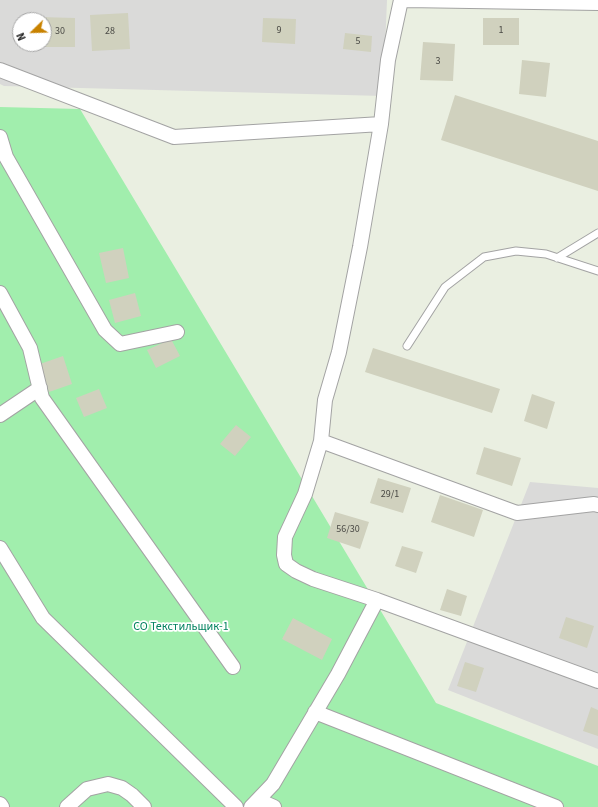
<!DOCTYPE html>
<html>
<head>
<meta charset="utf-8">
<style>
	body { margin:0 }
	#map { position:relative; width:598px; height:807px; overflow:hidden; background:#eaefe1; font-family:"Source Sans 3",sans-serif }
	canvas { display:block }
	.north { position:absolute; left:12px; top:12px; width:40px; height:40px; box-sizing:border-box; background:#fff; border:1px solid #a4a4a4; border-radius:50%; rotate:247deg; font-size:11px; font-weight:700; line-height:16px; text-align:center; color:#1c1c1c }
	.north::after { content:''; display:block; margin:auto; width:14px; height:18px; background:#c88200; clip-path:polygon(50% 0,100% 100%,50% 72%,0 100%) }
</style>
</head>
<body>
<div id="map">
<canvas width="598" height="807"></canvas>
<div class="north">N</div>
</div>
<script>
const ctx = document.querySelector('canvas').getContext('2d');
ctx.lineJoin = 'round';
function paint(path, color) {
  ctx.fillStyle = color;
  ctx.fill(path, 'evenodd');
}
function toPath(rows) {
  const path = new Path2D();
  for (const r of rows) {
    path.moveTo(r[0], r[1]);
    for (let i = 2; i < r.length; i += 2) path.lineTo(r[i], r[i + 1]);
  }
  return path;
}
function stroke(path, color, width, dash) {
  ctx.strokeStyle = color;
  ctx.lineWidth = width;
  ctx.lineCap = dash ? 'butt' : 'round';
  ctx.setLineDash(dash || []);
  ctx.stroke(path);
}
function label(font, color, halo, rows, align = 'center') {
  ctx.font = font + ' "Source Sans 3",sans-serif';
  ctx.lineWidth = 3.5;
  ctx.setLineDash([]);
  ctx.textBaseline = 'middle';
  ctx.strokeStyle = halo;
  ctx.fillStyle = color;
  for (const [text, x, y, turn = 0] of rows) {
    ctx.save();
    ctx.translate(x, y);
    ctx.rotate((+turn || 0) * Math.PI / 180);
    ctx.textAlign = isNaN(turn) ? turn : align;
    if (halo) ctx.strokeText(text, 0, 0);
    ctx.fillText(text, 0, 0);
    ctx.restore();
  }
}
const residential = toPath([
	[0,0,387,0,383,96,4,86,0,84],
	[20,20,44,20,44,44,20,44],
	[530,482,598,488,598,749,448,690]
]);
const grass = toPath([
	[0,107,80,109,436,703,598,766,598,807,0,807]
]);
const building = toPath([
	[128,13,130,49,92,51,90,15],
	[39,17,75,18,75,47,38,47,38,44,44,44,44,20,39,20],
	[263,18,296,19,295,44,262,42],
	[483,18,519,18,519,45,483,45],
	[345,33,372,36,371,52,343,49],
	[423,42,455,44,453,81,420,80],
	[522,60,550,63,546,97,519,94],
	[455,95,598,141,598,191,441,140],
	[123,248,129,278,106,283,99,253],
	[135,293,141,316,115,323,109,300],
	[171,339,180,356,156,368,147,350],
	[373,348,500,389,492,413,365,372],
	[63,356,72,384,49,392,40,364],
	[99,389,107,408,84,417,76,398],
	[532,394,555,402,547,429,524,421],
	[236,425,251,437,235,456,220,444],
	[484,447,521,458,512,486,476,474],
	[378,478,411,488,403,513,370,503],
	[440,495,483,510,474,537,431,522],
	[335,512,369,522,360,549,327,538],
	[402,546,423,552,416,573,395,566],
	[447,589,467,596,461,616,440,610],
	[566,617,594,626,587,648,559,638],
	[293,618,332,639,322,660,282,639],
	[465,662,484,668,476,692,457,686],
	[591,707,598,710,598,736,583,731]
]);
const lane = toPath([
	[557,258,598,233],
	[407,346,445,287,484,257,516,251,546,254,598,271]
]);
const street = toPath([
	[401,0,388,60,381,124,360,247,339,352,325,400,321,441,305,494,285,537,284,555,286,564,296,571,313,579,377,600,598,681],
	[406,0,598,3],
	[0,70,174,137,381,124],
	[0,137,6,157,105,330,120,344,177,332],
	[0,293,30,348,42,398,233,667],
	[0,415,40,388],
	[321,441,517,513,594,504,598,505],
	[0,548,43,618,236,807],
	[315,712,556,807],
	[258,800,274,807],
	[0,804,2,807],
	[67,807,87,789,108,784,122,788,132,795,144,807],
	[251,807,273,784,338,674,377,600]
]);
const numberNames = [
	["9",279,31],
	["1",501,31],
	["30",60,32],
	["28",110,32],
	["5",358,42],
	["3",438,62],
	["29/1",390,495],
	["56/30",348,530]
];
const parkNames = [
	["СО Текстильщик-1",181,627]
];
paint(residential, '#dadad9');
paint(grass, '#a1eead');
paint(building, '#d0d1be');
stroke(lane, '#a3a3a3', 9);
stroke(street, '#a3a3a3', 16);
stroke(lane, '#fff', 7);
stroke(street, '#fff', 14);
label('10px', '#494944', null, numberNames);
label('12px', '#02825f', '#fff', parkNames);
</script>
</body>
</html>
